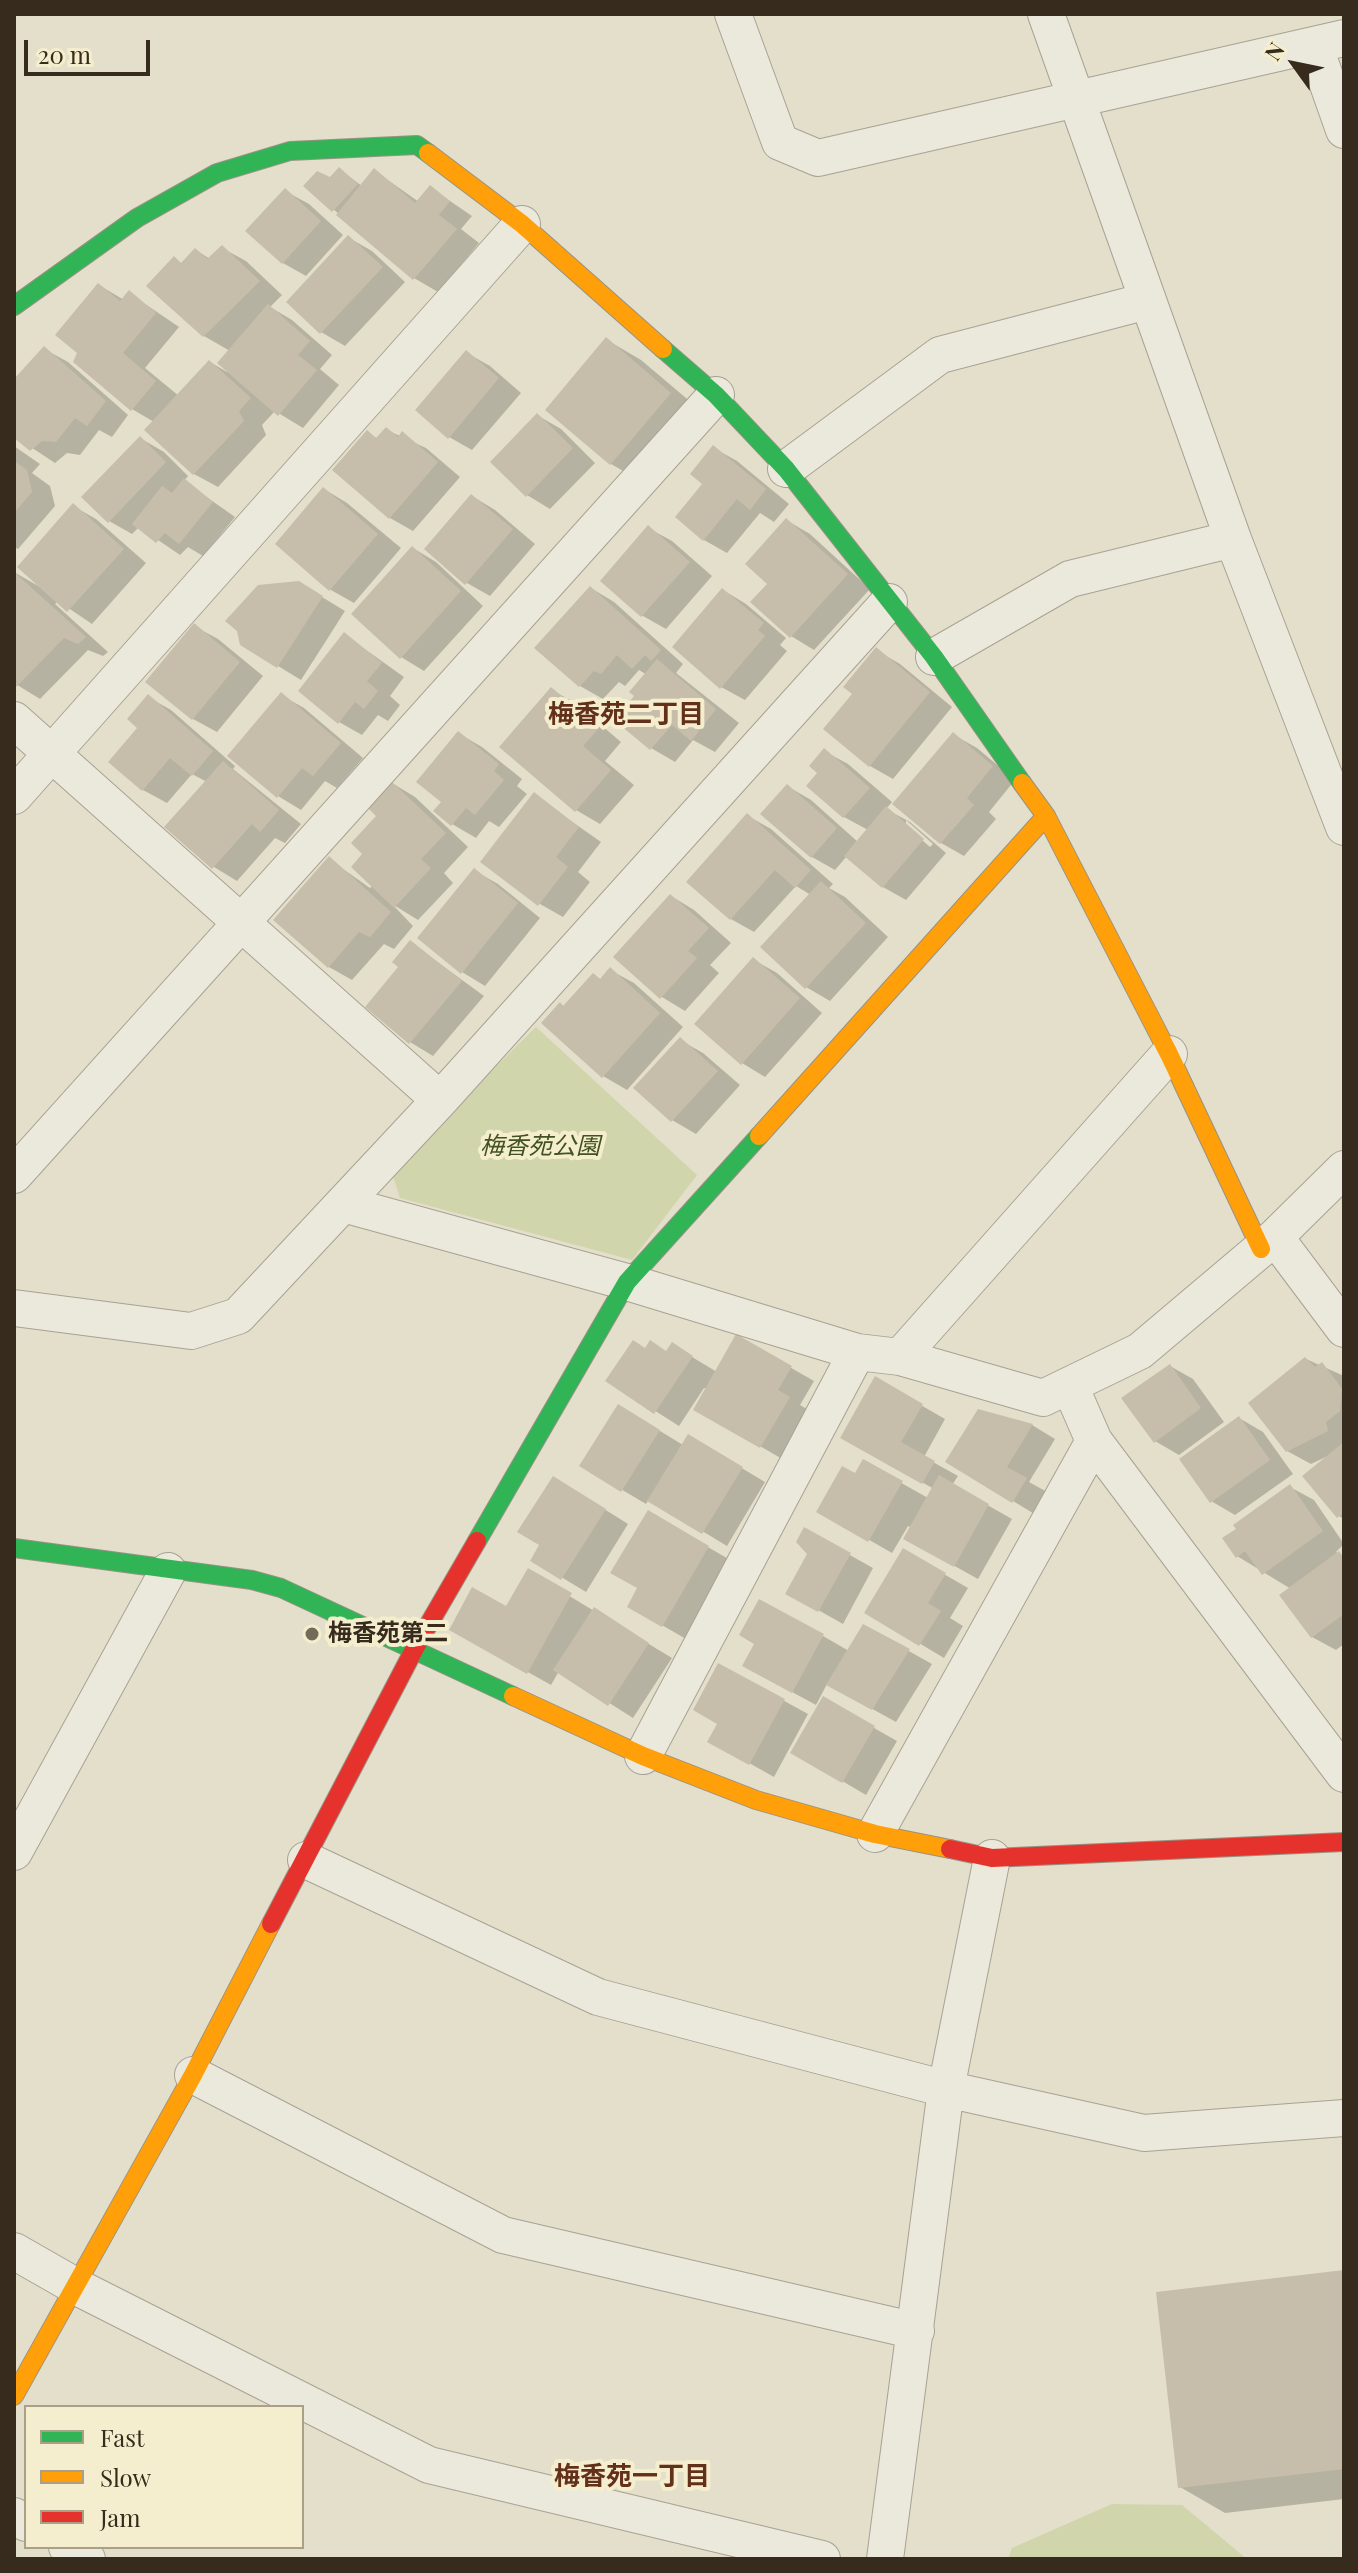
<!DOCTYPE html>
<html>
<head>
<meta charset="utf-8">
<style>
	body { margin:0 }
	#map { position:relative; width:1358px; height:2573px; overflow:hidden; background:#e4dfca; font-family:"Playfair Display",serif }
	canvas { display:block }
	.frame { position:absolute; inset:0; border:16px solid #362b1c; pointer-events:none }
	.legend { position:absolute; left:24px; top:2405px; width:280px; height:144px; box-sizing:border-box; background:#f5eece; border:2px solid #a9a087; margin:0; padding:10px 14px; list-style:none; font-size:24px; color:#362b1c }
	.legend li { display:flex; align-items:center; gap:16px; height:40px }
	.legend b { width:40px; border:2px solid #a9a087 }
	.north { position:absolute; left:1254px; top:24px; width:80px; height:80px; -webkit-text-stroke:6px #f5eece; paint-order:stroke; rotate:303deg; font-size:22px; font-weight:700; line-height:32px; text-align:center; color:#362b1c }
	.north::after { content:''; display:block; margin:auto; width:28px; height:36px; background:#362b1c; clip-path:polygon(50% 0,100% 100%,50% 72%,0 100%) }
	.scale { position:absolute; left:24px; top:40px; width:126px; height:36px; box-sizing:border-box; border:4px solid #362b1c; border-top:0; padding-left:10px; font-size:24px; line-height:28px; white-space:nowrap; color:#362b1c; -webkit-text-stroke:6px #f5eece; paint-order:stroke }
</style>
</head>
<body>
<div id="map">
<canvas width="1358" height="2573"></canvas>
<div class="frame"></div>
<ul class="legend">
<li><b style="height:10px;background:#30b455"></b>Fast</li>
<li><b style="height:10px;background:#ff9f0a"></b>Slow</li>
<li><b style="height:10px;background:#e5322d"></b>Jam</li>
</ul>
<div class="north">N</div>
<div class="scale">20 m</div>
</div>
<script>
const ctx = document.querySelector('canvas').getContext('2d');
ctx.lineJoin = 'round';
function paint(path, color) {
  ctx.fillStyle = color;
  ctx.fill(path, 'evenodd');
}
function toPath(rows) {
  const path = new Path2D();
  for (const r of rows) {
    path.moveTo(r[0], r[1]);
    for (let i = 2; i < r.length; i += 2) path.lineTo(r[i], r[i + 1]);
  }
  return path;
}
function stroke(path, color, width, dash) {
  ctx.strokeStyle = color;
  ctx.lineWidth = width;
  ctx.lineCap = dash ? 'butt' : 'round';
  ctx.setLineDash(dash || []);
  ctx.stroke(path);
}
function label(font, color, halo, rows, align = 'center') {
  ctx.font = font + ' "Playfair Display","Noto Sans JP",serif';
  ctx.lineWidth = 8;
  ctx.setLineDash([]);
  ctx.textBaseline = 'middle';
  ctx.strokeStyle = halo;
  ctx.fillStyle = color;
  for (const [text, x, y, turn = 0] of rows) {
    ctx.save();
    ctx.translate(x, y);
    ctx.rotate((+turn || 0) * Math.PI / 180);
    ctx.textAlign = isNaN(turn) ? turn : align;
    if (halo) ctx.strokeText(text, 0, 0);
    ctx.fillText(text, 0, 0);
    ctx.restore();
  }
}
const green = toPath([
	[536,1027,697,1175,632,1260,400,1198,391,1170],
	[1112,2504,1182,2505,1247,2559,1008,2559,1012,2548]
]);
const shadow = toPath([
	[339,169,362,186,375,171,419,202,431,188,472,216,461,229,479,243,438,292,414,278,306,186,330,179],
	[285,191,309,204,343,235,306,276,283,263,248,231],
	[349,238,372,251,405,282,345,346,321,332],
	[222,248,246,261,282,295,270,307,292,320,332,355,320,369,339,385,303,428,275,411,262,425,266,435,218,487,194,474,147,430,154,422,132,409,99,285,124,300,129,293,179,327,145,368,179,396,210,362,227,372,230,351,204,336,174,259,183,264,196,250,210,259],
	[607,340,641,360,705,414,646,484,611,464,548,409],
	[44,349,68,362,128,415,112,437,99,430,80,455,67,453,55,463,14,436,14,382],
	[467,353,490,366,521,393,472,450,449,437],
	[537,415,561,429,595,463,550,509,527,495],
	[387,430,426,448,460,477,413,531,390,518,368,433,378,439],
	[140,438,164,452,188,476,184,481,235,517,203,556,188,547,180,555,139,527,132,534,109,521],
	[14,446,40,464,32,473,50,486,55,506,18,549,14,547],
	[714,448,737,461,789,504,774,522,760,513,727,553,704,540,705,484],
	[324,489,347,503,401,548,354,603,331,590,277,544],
	[472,496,495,510,535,544,490,596,467,583],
	[73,506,96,519,146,563,92,624,58,601,55,604,108,652,103,656,88,650,40,699,14,683,14,572,40,587],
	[786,520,810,534,870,589,814,650,791,636,770,584],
	[648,528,672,541,712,576,666,629,643,616,603,581],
	[413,548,436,562,483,606,424,671,401,657],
	[299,583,345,611,301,680,242,644],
	[591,588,614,602,683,664,676,673,739,723,715,752,693,740,675,762,651,748,636,696,647,675,639,670,625,686,619,682,603,699,580,686],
	[723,590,746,604,786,638,780,645,787,651,745,700,721,687],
	[194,626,218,639,263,676,217,732,193,719,148,682],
	[345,635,404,677,390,696,400,705,388,721,378,715,362,735,339,722],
	[876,650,900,664,952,707,893,779,870,766,855,694],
	[552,690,575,703,621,742,605,761,634,785,600,824,576,810],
	[281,695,304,708,363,758,337,788,325,781,301,810,278,796],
	[148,697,171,710,235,766,233,769,301,824,285,843,275,838,237,881,214,867,167,827,207,782,192,774,167,803,143,790,111,762,140,728],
	[458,733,482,747,522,779,517,786,527,794,499,827,489,821,476,838,452,824,443,802],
	[954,735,977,748,1015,780,989,812,996,819,964,856,941,843],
	[824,751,848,764,892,802,886,809,910,822,946,853,906,900,883,887,847,856,835,870,812,857,787,786,811,800,858,842,868,830,844,817,809,786,820,773],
	[906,820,933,844,930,847,906,826],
	[392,783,415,797,468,847,444,873,453,883,418,920,392,904,413,926,394,949,384,944,352,980,329,967,329,859,370,888,373,885,365,854],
	[534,795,601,842,578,872,590,882,563,917,540,904],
	[748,816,771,829,833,884,829,888,845,897,888,937,830,1001,806,987,811,895,796,886,754,932,731,919],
	[475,871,498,884,540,918,485,986,462,972],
	[671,896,694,910,731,943,710,965,719,973,685,1011,662,997],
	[410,942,484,996,433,1056,410,1042,401,967],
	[754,960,777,973,822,1013,765,1077,742,1063],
	[610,970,634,983,683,1027,627,1090,603,1076,560,1004,565,1007,594,975,602,980],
	[680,1040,703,1053,740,1085,696,1134,672,1120],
	[737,1337,814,1381,800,1405,812,1412,784,1460,696,1409,707,1389,704,1388,679,1426,608,1381,646,1350,667,1352,672,1345,717,1372],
	[1306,1359,1344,1376,1344,1519,1339,1516,1326,1457,1311,1464,1287,1451],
	[1170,1366,1193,1379,1224,1422,1179,1455,1155,1441],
	[875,1379,945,1419,924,1457,958,1476,952,1485,1012,1519,978,1579,906,1539,912,1528,908,1526,892,1553,819,1511,856,1476,864,1462,928,1498,934,1489,842,1437],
	[978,1411,1032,1425,1055,1439,1029,1482,1049,1493,1036,1515,1013,1501],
	[1239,1418,1263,1432,1293,1474,1235,1515,1211,1501],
	[642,1420,683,1445,688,1436,765,1482,727,1546,649,1499,646,1504,582,1466],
	[1290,1487,1314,1500,1344,1544,1336,1552,1344,1556,1344,1644,1336,1650,1312,1637,1291,1589,1237,1556],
	[577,1492,628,1524,586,1592,533,1560],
	[649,1513,732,1561,686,1639,629,1606,640,1588],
	[805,1530,873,1568,843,1624,788,1593,809,1554],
	[904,1551,968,1588,950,1618,963,1626,944,1658,867,1612],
	[528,1571,672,1658,633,1718,559,1671,551,1685,451,1629,507,1609],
	[864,1626,932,1664,896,1722,827,1684,816,1705,768,1679,823,1636,849,1651],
	[719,1665,808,1714,774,1777,710,1741,720,1724],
	[823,1699,897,1741,866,1795,793,1752],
	[1344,2272,1344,2499,1225,2513,1180,2487]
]);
const building = toPath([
	[339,167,358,184,332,212,303,186,317,171,330,177],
	[374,168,415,203,430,185,450,201,439,215,457,229,413,280,336,215],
	[285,188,321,221,282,264,245,231],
	[348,235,383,267,320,334,286,302],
	[222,245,260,281,203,337,146,286,174,256,181,263,195,248,207,259],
	[98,283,120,301,129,290,156,313,123,353,156,381,131,411,73,362,77,353,55,335],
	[268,304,310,341,298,355,317,370,278,416,217,363],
	[606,337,671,393,610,465,545,410],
	[44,346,106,401,87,426,75,418,56,442,42,441,30,451,14,438,14,379],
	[466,350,499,378,448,439,415,410],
	[209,360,251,398,239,411,244,421,193,475,144,430],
	[537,413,573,448,526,497,490,462],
	[386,427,398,437,402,431,438,462,389,519,332,470,367,430,376,438],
	[140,436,166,462,108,523,81,497],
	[713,445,766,489,750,510,737,499,703,541,675,517,702,484,690,474],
	[14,461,27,470,32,492,14,513],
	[184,478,213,502,179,544,165,533,156,543,132,524,162,486,172,493],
	[323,487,378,534,329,591,275,544],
	[471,494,513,529,465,585,424,549],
	[73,503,124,549,67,612,17,567],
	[786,518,848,574,790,638,750,602,767,584,745,564],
	[648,525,690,562,641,617,600,581],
	[412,546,461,591,400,659,351,614],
	[14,572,86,637,78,644,64,638,16,687],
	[299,581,323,596,277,668,240,645,237,631,225,621,258,585],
	[590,586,661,650,651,661,645,655,632,669,617,655,601,674,594,671,579,687,534,648],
	[722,588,764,623,758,630,765,636,720,689,672,647],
	[194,623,240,662,192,720,145,682],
	[344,632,382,663,367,681,378,691,364,709,355,702,338,724,298,691],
	[876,647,930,692,869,767,823,729,852,694,843,687],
	[657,659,716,709,691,741,672,725,650,750,614,720,634,696,629,692],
	[551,687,599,728,583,746,611,770,575,812,499,747],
	[281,692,341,743,313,776,302,768,277,798,227,756],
	[148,694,213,751,192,776,170,758,142,791,108,762,137,728,127,719],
	[458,731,499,764,494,771,504,780,475,815,466,808,451,826,433,811,441,802,416,782],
	[953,732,993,766,967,798,974,805,940,844,892,804],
	[824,748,870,788,843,818,806,786,817,773,809,766],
	[223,761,279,810,260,832,252,824,212,869,164,827],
	[391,781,446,833,421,859,431,868,394,908,351,867,362,854,351,843,376,816,367,807],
	[787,784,837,828,811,858,760,814],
	[534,792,579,827,556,857,568,867,538,906,480,862],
	[886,806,924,839,882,888,844,856],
	[747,813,811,870,795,888,775,870,730,920,686,882],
	[329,856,391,912,370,937,359,932,328,968,273,920],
	[474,868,518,903,461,974,417,938],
	[821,881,866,923,805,989,760,947],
	[670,894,709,928,688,951,697,958,660,999,613,957],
	[410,940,462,981,409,1044,365,1007,398,967,392,962],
	[753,957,800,998,741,1065,694,1024],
	[610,967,660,1013,602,1078,541,1023,560,1002,563,1006,593,973,600,979],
	[680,1037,718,1071,671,1122,633,1088],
	[736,1334,792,1366,778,1390,790,1397,760,1448,693,1410],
	[633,1340,645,1348,650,1340,666,1351,672,1342,693,1356,654,1414,605,1381],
	[1305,1357,1315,1367,1322,1362,1342,1389,1340,1411,1326,1422,1328,1431,1286,1452,1248,1403],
	[1170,1364,1201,1408,1154,1443,1121,1398],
	[875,1376,923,1404,901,1442,935,1461,922,1484,840,1438],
	[618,1404,660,1430,621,1492,579,1466],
	[978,1409,1033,1424,1007,1467,1027,1478,1012,1503,945,1462],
	[1239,1416,1270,1460,1210,1503,1179,1459],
	[688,1434,743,1467,702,1534,647,1501],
	[1344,1442,1344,1513,1337,1518,1302,1476],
	[863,1459,903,1481,868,1542,816,1512,842,1466,855,1473],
	[939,1475,989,1504,954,1567,903,1539],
	[553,1476,606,1509,561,1580,530,1561,539,1545,517,1532],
	[1290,1484,1323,1531,1262,1575,1245,1551,1236,1558,1222,1538,1236,1529,1233,1525],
	[648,1510,709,1546,662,1627,627,1607,637,1588,610,1573],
	[804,1527,851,1553,818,1612,785,1594,807,1554,796,1542],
	[903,1548,946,1573,928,1603,941,1611,919,1646,864,1613],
	[1339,1551,1344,1558,1344,1614,1311,1638,1279,1595],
	[528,1568,572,1593,527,1674,449,1630,472,1587,506,1606],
	[759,1599,824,1634,792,1693,742,1666,754,1644,739,1635],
	[594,1607,649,1643,608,1706,553,1670],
	[863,1624,910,1649,872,1710,826,1685],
	[718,1663,785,1699,749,1765,707,1742,717,1724,693,1710],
	[823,1696,875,1726,842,1783,790,1753],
	[1344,2270,1344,2469,1178,2488,1156,2292]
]);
const street = toPath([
	[733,14,780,142,818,158,1344,38],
	[1046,14,1233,539,1344,827],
	[1314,45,1344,130],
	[786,469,940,355,1147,301],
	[934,657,1070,579,1233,539],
	[14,720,440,1100],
	[14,796,522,224],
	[14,1175,716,395],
	[343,1204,627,1282,857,1352,900,1357,1043,1398,1140,1351,1275,1237,1344,1169],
	[1275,1237,1344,1329],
	[14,1308,191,1331,238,1316,440,1100,889,602],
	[900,1357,1169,1054],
	[1070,1386,1094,1441,1344,1774],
	[643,1756,857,1352],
	[875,1834,1094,1441],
	[14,1852,168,1571],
	[306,1860,598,1997,946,2089,1144,2133,1344,2118],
	[193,2075,503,2235,916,2331],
	[14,2251,77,2287,429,2465,822,2559],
	[14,2516,26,2523],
	[67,2547,87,2559],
	[885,2559,946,2089,992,1858]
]);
const fast = toPath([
	[14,306,137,218,217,173,290,151,417,145,428,153],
	[663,349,716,395,786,469,934,657,1022,783],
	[477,1541,627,1282,759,1136],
	[14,1548,252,1580,281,1588,513,1696]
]);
const slow = toPath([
	[428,153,522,224,663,349],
	[1022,783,1046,816,1169,1054,1261,1249],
	[759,1136,1046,816],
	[513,1696,643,1756,756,1800,875,1834,950,1849],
	[14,2396,193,2075,271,1924]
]);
const jam = toPath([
	[950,1849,992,1858,1344,1842],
	[271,1924,415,1648,477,1541]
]);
const markers = [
	[312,1634,8,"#736a59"]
];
const parkNames = [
	["梅香苑公園",540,1147]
];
const poiNames = [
	["梅香苑第二",328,1634]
];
const neighbourhoodNames = [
	["梅香苑二丁目",626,715],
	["梅香苑一丁目",632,2477]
];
paint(green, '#d0d5ac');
paint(shadow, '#0003');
paint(building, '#c7bdab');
stroke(street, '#a8a294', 38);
stroke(fast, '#989284', 20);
stroke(slow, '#989284', 20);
stroke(jam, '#989284', 20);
stroke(street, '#ebe8dc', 36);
stroke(fast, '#30b455', 18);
stroke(slow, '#ff9f0a', 18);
stroke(jam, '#e5322d', 18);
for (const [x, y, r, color] of markers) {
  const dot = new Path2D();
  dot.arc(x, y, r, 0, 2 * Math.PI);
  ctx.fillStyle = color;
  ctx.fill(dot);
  stroke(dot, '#f5eece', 3);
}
label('italic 24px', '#425322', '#f5eece', parkNames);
label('bold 24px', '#362b1c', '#f5eece', poiNames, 'left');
label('bold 26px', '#63311b', '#f5eece', neighbourhoodNames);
</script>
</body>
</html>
